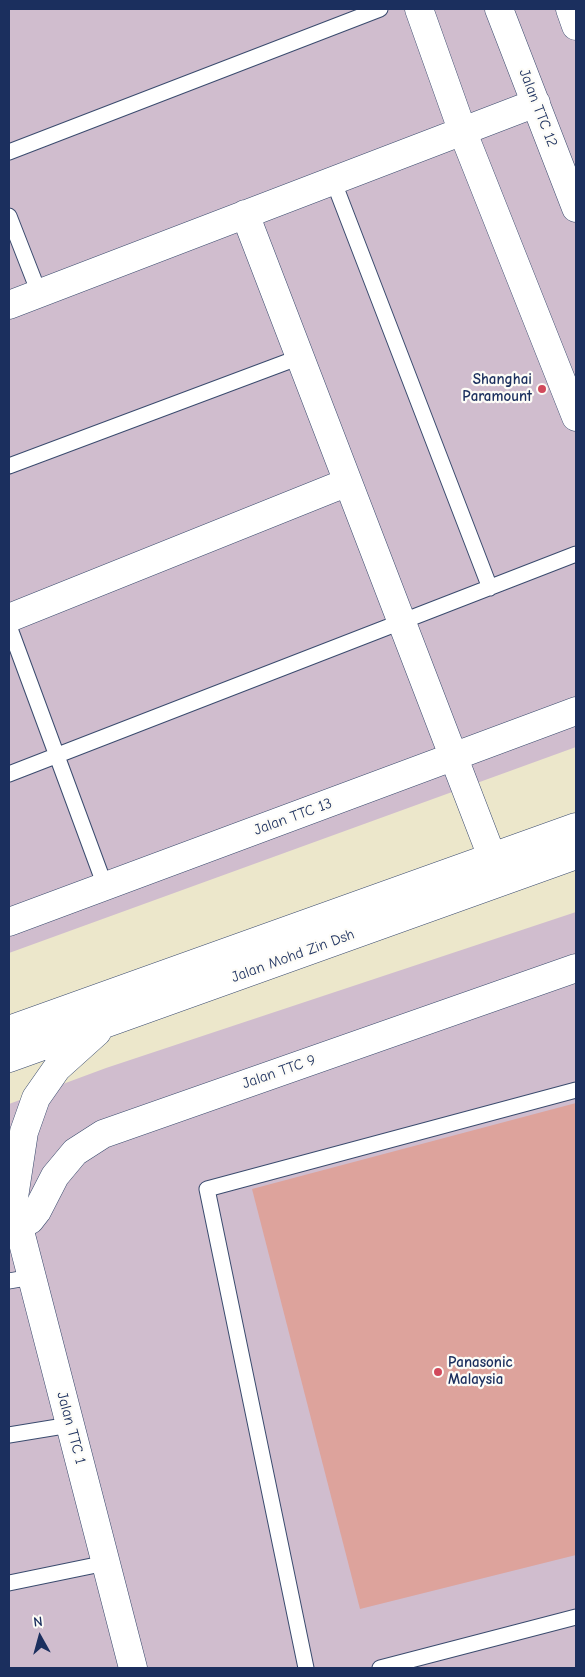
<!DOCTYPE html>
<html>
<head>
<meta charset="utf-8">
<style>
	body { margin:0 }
	#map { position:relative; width:585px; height:1677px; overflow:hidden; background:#ece7cb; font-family:"Comic Neue",sans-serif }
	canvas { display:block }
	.frame { position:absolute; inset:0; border:10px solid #1b2f5e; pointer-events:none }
	.north { position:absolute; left:15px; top:1612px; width:50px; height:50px; -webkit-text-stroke:4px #fdfcf7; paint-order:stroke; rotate:353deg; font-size:14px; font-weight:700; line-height:20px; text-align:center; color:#1b2f5e }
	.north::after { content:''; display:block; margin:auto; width:18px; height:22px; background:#1b2f5e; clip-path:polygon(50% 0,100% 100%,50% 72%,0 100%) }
</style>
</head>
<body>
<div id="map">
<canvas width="585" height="1677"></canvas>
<div class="frame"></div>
<div class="north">N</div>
</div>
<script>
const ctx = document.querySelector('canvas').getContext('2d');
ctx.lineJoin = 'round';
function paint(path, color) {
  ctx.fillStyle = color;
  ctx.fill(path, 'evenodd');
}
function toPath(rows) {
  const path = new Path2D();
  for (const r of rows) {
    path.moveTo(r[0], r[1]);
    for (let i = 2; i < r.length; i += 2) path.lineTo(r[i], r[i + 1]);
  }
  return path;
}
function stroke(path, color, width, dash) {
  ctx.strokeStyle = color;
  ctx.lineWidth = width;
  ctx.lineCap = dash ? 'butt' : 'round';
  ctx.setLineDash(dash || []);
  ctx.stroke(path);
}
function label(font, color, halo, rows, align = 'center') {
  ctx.font = font + ' "Comic Neue",sans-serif';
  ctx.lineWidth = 4.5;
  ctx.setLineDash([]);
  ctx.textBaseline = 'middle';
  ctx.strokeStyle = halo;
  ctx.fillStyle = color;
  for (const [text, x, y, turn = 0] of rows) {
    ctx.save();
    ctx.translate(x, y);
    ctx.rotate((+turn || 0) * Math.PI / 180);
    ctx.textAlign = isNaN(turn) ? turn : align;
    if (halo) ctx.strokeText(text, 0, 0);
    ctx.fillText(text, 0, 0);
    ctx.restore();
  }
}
const industrial = toPath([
	[9,9,576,9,576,747,9,953],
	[576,912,576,1668,9,1668,9,1104,106,1068]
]);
const building = toPath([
	[576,1103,576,1555,360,1609,252,1189]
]);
const service = toPath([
	[9,152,380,9],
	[333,180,490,588],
	[9,216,39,293],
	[9,466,300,357],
	[9,626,105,886],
	[9,774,576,554],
	[9,1281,32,1277],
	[9,1435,70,1425],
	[9,1583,106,1563],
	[306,1668,207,1189,576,1090],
	[380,1668,576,1617]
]);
const minor = toPath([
	[419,9,462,130,576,417],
	[499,9,576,208],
	[570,9,576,26],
	[245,214,492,857],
	[9,305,536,103],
	[9,618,348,482],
	[9,922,576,711],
	[14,1208,133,1668],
	[19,1226,30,1220,37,1211,55,1176,75,1152,103,1134,576,968]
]);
const secondary = toPath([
	[9,1030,576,827],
	[9,1058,576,855],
	[13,1204,24,1132,36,1098,57,1068,97,1032]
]);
const markers = [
	[542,389,5,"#d1495b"],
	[438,1372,5,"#d1495b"]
];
const streetNames = [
	["Jalan TTC 12",538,108,69],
	["Jalan TTC 13",293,817,-20],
	["Jalan Mohd Zin Dsh",293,956,-20],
	["Jalan TTC 9",279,1072,-19],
	["Jalan TTC 1",71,1428,75]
];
const poiNames = [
	["Shanghai",532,380],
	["Paramount",532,397],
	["Panasonic",448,1363,"left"],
	["Malaysia",448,1380,"left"]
];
paint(industrial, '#d0bdce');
paint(building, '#dda39c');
stroke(service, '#3a4b6e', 17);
stroke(minor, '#3a4b6e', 29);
stroke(secondary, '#3a4b6e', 29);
stroke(service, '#fff', 15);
stroke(minor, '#fff', 28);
stroke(secondary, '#fff', 28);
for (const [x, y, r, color] of markers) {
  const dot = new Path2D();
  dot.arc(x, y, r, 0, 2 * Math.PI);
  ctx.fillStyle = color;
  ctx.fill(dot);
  stroke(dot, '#fdfcf7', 2);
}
label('15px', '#1b2f5e', '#fdfcf7', streetNames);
label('bold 15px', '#1b2f5e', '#fdfcf7', poiNames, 'right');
</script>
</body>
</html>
